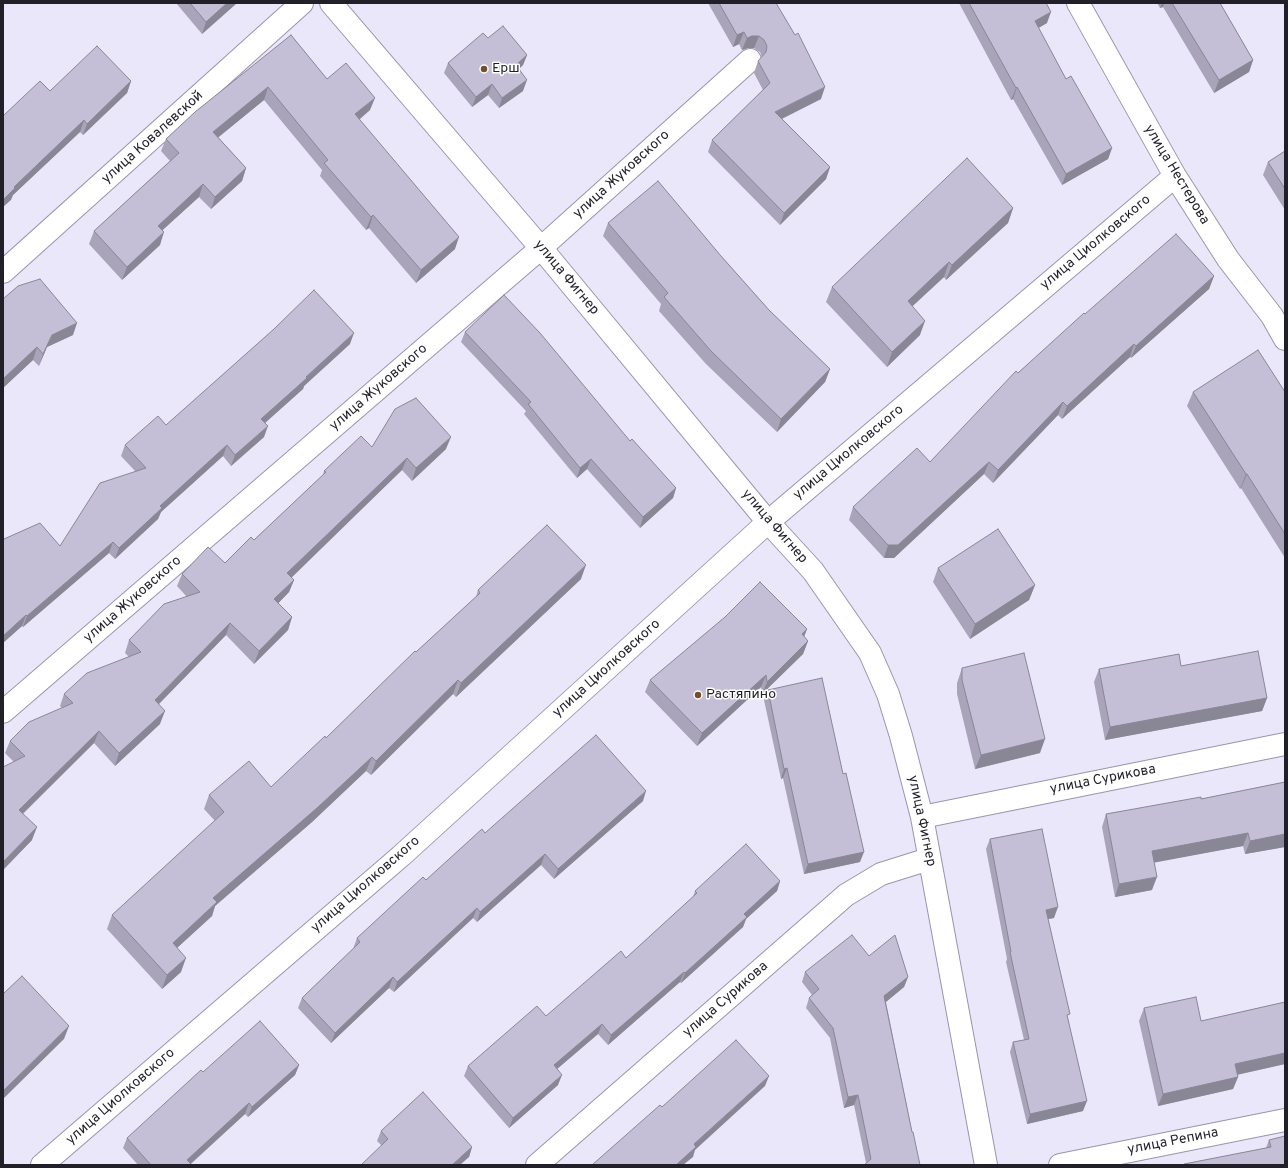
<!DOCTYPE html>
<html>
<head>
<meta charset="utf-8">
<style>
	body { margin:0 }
	#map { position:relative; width:1288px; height:1168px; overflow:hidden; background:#ebe7fb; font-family:Overpass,sans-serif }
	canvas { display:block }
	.frame { position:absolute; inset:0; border:4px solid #211f28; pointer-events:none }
</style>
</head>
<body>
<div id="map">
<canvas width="1288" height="1168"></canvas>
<div class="frame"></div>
</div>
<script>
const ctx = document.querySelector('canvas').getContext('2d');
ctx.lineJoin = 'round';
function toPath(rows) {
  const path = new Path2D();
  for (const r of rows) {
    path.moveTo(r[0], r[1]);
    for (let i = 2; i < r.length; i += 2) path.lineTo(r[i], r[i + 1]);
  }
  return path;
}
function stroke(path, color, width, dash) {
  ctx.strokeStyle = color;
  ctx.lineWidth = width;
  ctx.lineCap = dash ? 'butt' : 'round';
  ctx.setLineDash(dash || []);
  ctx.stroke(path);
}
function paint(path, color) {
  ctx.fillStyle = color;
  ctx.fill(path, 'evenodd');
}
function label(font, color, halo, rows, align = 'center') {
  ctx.font = font + ' Overpass,sans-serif';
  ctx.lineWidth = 3;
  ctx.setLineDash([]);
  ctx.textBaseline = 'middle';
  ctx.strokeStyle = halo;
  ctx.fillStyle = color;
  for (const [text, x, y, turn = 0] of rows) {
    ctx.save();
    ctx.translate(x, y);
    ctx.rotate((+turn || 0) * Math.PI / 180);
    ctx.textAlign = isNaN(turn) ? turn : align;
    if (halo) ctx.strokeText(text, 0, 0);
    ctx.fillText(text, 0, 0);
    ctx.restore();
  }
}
const minor = toPath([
	[331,3,541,248,768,522,813,571,870,653,888,694,901,736,922,817,986,1165],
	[1078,3,1175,176,1228,259,1272,316,1285,339],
	[3,272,302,3],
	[3,712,541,248,750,60],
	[922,817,1285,744],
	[42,1165,401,856,768,522,1175,176],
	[537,1165,846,895,881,874,929,859],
	[1060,1165,1285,1120]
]);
const wall = toPath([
	[176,3,237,3,202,34],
	[708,3,776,3,821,99,782,119,830,167,826,179,780,225,708,152,712,140,763,90,754,73,758,61,762,57,760,52,754,48,748,48,742,50,739,44,733,47],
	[959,3,1046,3,1047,23,1038,28,1066,79,1112,148,1108,159,1062,185,1013,99,1011,100],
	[1157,3,1220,3,1253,60,1249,72,1214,93,1163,7,1160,8],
	[291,35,327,79,370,110,359,120,455,249,416,283,369,228,366,230,320,176,322,170,264,100,218,137,246,168,242,181,211,209,199,197,162,230,160,245,122,280,89,244,94,231,170,161,161,151,166,139],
	[488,38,527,55,523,65,519,69,523,91,499,108,488,95,472,107,444,73,448,63],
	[131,81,127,93,83,135,80,132,13,195,11,200,50,91],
	[1285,151,1285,210,1263,175,1268,162],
	[1013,208,1008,223,946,280,944,277,912,306,920,335,887,367,826,302,832,287],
	[608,223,721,256,769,310,830,369,825,382,777,432,706,364,659,311,661,304,603,236],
	[1214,276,1209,289,1131,358,1130,357,1062,419,1058,415,993,483,984,474,894,558,884,558,849,520,853,507,930,462,1018,373,1085,314],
	[3,299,73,335,47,347,39,366,33,360,3,388],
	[465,332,630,441,676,488,673,498,640,528,587,469,577,478,524,414,526,411,461,342],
	[350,344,304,386,303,389,265,423,264,437,231,466,223,456,161,512,158,519,115,559,109,553,23,627,22,626,3,643,3,540,60,546,135,471,121,456,125,445],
	[1193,392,1285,392,1285,558,1241,488,1240,489,1187,406],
	[372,447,446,449,412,481,402,470,291,577,294,580,289,592,278,603,292,617,288,630,254,664,226,635,159,704,160,724,115,766,94,743,23,814,32,840,3,870,3,767,14,762,5,753,10,741,62,708,60,706,64,694,129,657,125,653,129,640,187,597,177,586,182,574,225,563,254,540,323,475,324,471],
	[938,568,1035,585,1029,600,970,639,933,582],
	[581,579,456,697,453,694,371,775,366,771,312,822,215,906,212,916,177,948,181,972,162,989,107,929,112,915,215,821,204,809,209,795,271,787,326,738,416,652,476,597,478,590],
	[807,629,804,637,808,641,803,654,762,694,761,687,697,746,645,692,650,680],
	[1181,666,1267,698,1262,711,1105,740,1094,682,1099,669],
	[962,668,1040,753,975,769,957,694,957,683],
	[768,690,860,862,804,874,783,778,781,779,764,700],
	[1285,782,1285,847,1245,854,1243,846,1154,862,1152,890,1115,897,1102,827,1106,814,1201,799],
	[643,801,554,879,541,865,477,922,473,918,394,992,389,988,331,1043,298,1008,302,998,353,949,357,938,426,880,485,833],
	[990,839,1054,918,1048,919,1068,1019,1083,1111,1027,1124,1010,1052,1013,1042,1024,1040,1006,962,1007,959,986,849],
	[780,881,777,891,746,919,743,927,681,983,680,982,608,1045,598,1034,557,1069,558,1085,509,1128,464,1076,468,1066,546,1016,626,958,693,897,695,891],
	[869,956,908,977,904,987,886,1002,912,1132,866,1163,854,1105,844,1108,830,1038,806,1008,809,998,812,995,802,982,805,972],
	[1285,1002,1285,1064,1237,1075,1238,1077,1233,1089,1158,1106,1139,1021,1144,1008,1201,1021],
	[299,1065,295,1075,248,1117,245,1114,191,1164,192,1165,138,1165,123,1148,127,1138],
	[381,1131,472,1147,469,1157,381,1145,377,1141],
	[1269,1140,1285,1165,1183,1165,1266,1148]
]);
const shadedWall = toPath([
	[227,3,237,3,202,34,206,22],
	[1162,3,1164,3,1163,7,1160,8],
	[1051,12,1047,23,1030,33,1035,21],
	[744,32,739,44,733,47,737,35],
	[752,36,759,36,754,48,748,48,742,50,747,38],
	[527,55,523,65,512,75,516,65],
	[1253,60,1249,72,1214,93,1219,80],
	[527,80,523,91,499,108,502,98],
	[131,81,127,93,83,135,87,124],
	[492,84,488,95,472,107,476,97],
	[268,87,264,100,209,145,213,132],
	[825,87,821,99,771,124,775,112],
	[1017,87,1013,99,1011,100,1016,88],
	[375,98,370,110,350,127,355,114],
	[84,120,80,132,13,195,11,200,3,207,3,200,14,187],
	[1112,148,1108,159,1062,185,1066,174],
	[830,167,826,179,780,225,784,213],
	[246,168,242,181,211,209,215,197],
	[203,184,199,197,154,238,158,226],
	[1013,208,1008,223,946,280,952,265],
	[373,215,369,228,366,230,371,217],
	[164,232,160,245,122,280,127,267],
	[459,237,455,249,416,283,421,270],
	[949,262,944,277,902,316,908,301],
	[1214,276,1209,289,1131,358,1136,346],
	[925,321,920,335,887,367,892,352],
	[77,323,73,335,47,347,39,366,43,354,52,335],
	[354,333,350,344,304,386,303,389,257,430,261,419],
	[1134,344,1130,357,1062,419,1067,406],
	[37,347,33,360,3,388,3,379],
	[830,369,825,382,777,432,781,419],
	[1063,402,1058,415,993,483,998,470],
	[268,426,264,437,231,466,235,455],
	[451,437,446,449,412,481,416,468],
	[227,445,223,456,161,512,158,519,115,559,119,548,160,506],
	[407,458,402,470,283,586,287,573],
	[591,459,587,469,577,478,580,468],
	[989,462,984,474,894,558,884,558,888,545],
	[1246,474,1247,474,1241,488,1240,489],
	[676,488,673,498,640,528,643,517],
	[113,542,109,553,23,627,27,616],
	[586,565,581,579,456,697,461,683],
	[294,580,289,592,270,612,274,599],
	[1035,585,1029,600,970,639,975,624],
	[26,615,22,626,3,643,3,636],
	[292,617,288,630,254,664,259,651],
	[230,623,226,635,150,713,155,700],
	[807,629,802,642,802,634],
	[808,641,803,654,762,694,767,682],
	[766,675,761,687,697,746,702,733],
	[458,680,453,694,371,775,376,761],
	[1267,698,1262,711,1105,740,1110,727],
	[165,711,160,724,115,766,119,753],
	[99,731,94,743,14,822,19,810],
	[1045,739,1040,753,975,769,981,755],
	[372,757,366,771,312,822,215,906,212,916,167,957,173,943,213,898],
	[787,768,783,778,781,779,784,769],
	[646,791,643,801,554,879,558,869],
	[37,827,32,840,3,870,3,862],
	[1248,833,1243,846,1147,864,1152,851],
	[1285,834,1285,847,1245,854,1250,841],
	[864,852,860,862,804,874,808,864],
	[545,854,541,865,477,922,480,912],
	[1157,877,1152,890,1115,897,1119,884],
	[780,881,777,891,746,919,743,927,681,983,685,973,744,914],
	[1058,907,1054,918,1042,920,1046,910],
	[477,908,473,918,394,992,397,982],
	[186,958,181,972,162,989,167,975],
	[684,972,680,982,608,1045,611,1035],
	[393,977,389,988,331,1043,335,1033],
	[908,977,904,987,881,1006,884,996],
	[602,1024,598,1034,550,1075,554,1065],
	[69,1026,64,1039,3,1099,3,1091],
	[1285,1053,1285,1064,1231,1076,1235,1064],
	[299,1065,295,1075,248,1117,252,1107],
	[562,1075,558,1085,509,1128,513,1118],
	[769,1076,765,1086,695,1150,693,1157,683,1165,676,1165,694,1144],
	[1238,1077,1233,1089,1158,1106,1163,1094],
	[858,1095,854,1105,844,1108,848,1097],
	[1087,1101,1083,1111,1027,1124,1030,1114],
	[249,1103,245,1114,189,1165,187,1160],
	[472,1147,469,1157,460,1165,452,1165]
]);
const building = toPath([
	[190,3,227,3,206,22,190,3],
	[719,3,776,3,795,35,798,33,825,87,775,112,830,167,784,213,712,140,770,83,758,61,766,52,767,46,764,40,759,36,752,36,747,38,744,32,737,35,719,3],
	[969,3,1046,3,1051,12,1035,21,1066,79,1071,76,1112,148,1066,174,1017,87,1016,88,969,3],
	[1172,3,1220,3,1253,60,1219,80,1172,3],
	[503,26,527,55,516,65,527,80,502,98,492,84,476,97,448,63,483,33,488,38,503,26],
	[291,35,327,79,346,63,375,98,355,114,459,237,421,270,373,215,371,217,324,163,328,160,268,87,213,132,246,168,215,197,203,184,158,226,164,232,127,267,94,231,179,153,166,139,195,112,291,35],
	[97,46,131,81,87,124,84,120,14,187,15,188,3,200,3,116,40,81,50,91,97,46],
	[1285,151,1285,189,1268,162,1285,151],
	[967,158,1013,208,952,265,949,262,908,301,925,321,892,352,832,287,967,158],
	[658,181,721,256,769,310,830,369,781,419,711,351,664,297,668,293,608,223,658,181],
	[1176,234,1214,276,1136,346,1134,344,1067,406,1063,402,998,470,989,462,898,545,888,545,853,507,917,448,930,462,1016,371,1018,373,1084,313,1085,314,1176,234],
	[40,279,77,323,52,335,43,354,37,347,3,379,3,299,18,286,40,279],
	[314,290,354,333,306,377,307,378,261,419,268,426,235,455,227,445,160,506,162,508,119,548,113,542,27,616,26,615,3,636,3,540,4,539,40,523,60,546,100,483,146,468,125,445,158,416,166,425,274,329,314,290],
	[504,295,540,333,630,441,632,439,676,488,643,517,591,459,580,468,528,404,531,402,465,332,504,295],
	[1258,350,1285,392,1285,534,1247,474,1246,474,1193,392,1258,350],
	[416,398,451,437,416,468,407,458,287,573,294,580,274,599,292,617,259,651,230,623,155,700,165,711,119,753,99,731,19,810,37,827,3,862,3,767,25,756,10,741,29,722,73,703,64,694,87,673,141,652,129,640,164,604,200,592,182,574,208,547,225,563,251,537,254,540,326,472,324,471,361,436,372,447,395,409,416,398],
	[547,525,586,565,461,683,458,680,376,761,372,757,317,808,213,898,217,902,173,943,186,958,167,975,112,915,224,812,209,795,249,761,271,787,325,736,326,738,415,651,416,652,480,593,478,590,547,525],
	[998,529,1035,585,975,624,938,568,998,529],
	[760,582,807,629,802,634,808,641,767,682,766,675,702,733,650,680,725,617,760,582],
	[1258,651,1267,698,1110,727,1099,669,1179,654,1181,666,1258,651],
	[1024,653,1045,739,981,755,962,680,962,668,1024,653],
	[822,678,843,774,846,773,864,852,808,864,787,768,784,769,768,690,822,678],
	[596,735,646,791,558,869,545,854,480,912,477,908,397,982,393,977,335,1033,302,998,360,942,357,938,423,877,426,880,482,829,485,833,596,735],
	[1285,782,1285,834,1250,841,1248,833,1152,851,1157,877,1119,884,1106,814,1201,797,1201,799,1285,782],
	[1042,829,1058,907,1046,910,1070,1014,1067,1015,1087,1101,1030,1114,1013,1042,1029,1039,1010,952,1011,952,990,839,1042,829],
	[746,844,780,881,744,914,747,917,685,973,684,972,611,1035,602,1024,554,1065,562,1075,513,1118,468,1066,537,1006,546,1016,621,951,626,958,697,893,695,891,746,844],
	[852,935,869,956,895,935,908,977,884,996,912,1132,913,1132,920,1165,864,1165,871,1159,858,1095,848,1097,833,1028,809,998,819,989,805,972,852,935],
	[22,976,69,1026,3,1091,3,994,22,976],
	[1196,997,1201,1021,1285,1002,1285,1053,1235,1064,1238,1077,1163,1094,1144,1008,1196,997],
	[260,1021,299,1065,252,1107,249,1103,187,1160,192,1165,151,1165,127,1138,201,1070,203,1072,260,1021],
	[736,1040,769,1076,694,1144,696,1147,676,1165,592,1165,660,1105,662,1107,736,1040],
	[423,1092,472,1147,452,1165,361,1165,388,1139,381,1131,423,1092],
	[1285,1136,1285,1165,1184,1165,1184,1164,1271,1147,1269,1140,1285,1136]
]);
const markers = [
	[484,69,4,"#725028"],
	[698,695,4,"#725028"]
];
const poiNames = [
	["Ерш",492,69],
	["Растяпино",706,695]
];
const streetNames = [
	["улица Ковалевской",153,138,-42],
	["улица Жуковского",622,175,-42],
	["улица Нестерова",1176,175,59],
	["улица Циолковского",1096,243,-40],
	["улица Фигнер",566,278,50],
	["улица Жуковского",379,388,-41],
	["улица Циолковского",849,453,-40],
	["улица Фигнер",774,527,49],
	["улица Жуковского",133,600,-41],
	["улица Циолковского",607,669,-42],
	["улица Сурикова",1103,780,-11],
	["улица Фигнер",921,821,78],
	["улица Циолковского",366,885,-41],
	["улица Сурикова",726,1000,-41],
	["улица Циолковского",121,1097,-41],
	["улица Репина",1173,1142,-11]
];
stroke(minor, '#9995ac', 24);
stroke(minor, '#fff', 22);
paint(wall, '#a9a4b9');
paint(shadedWall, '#898696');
paint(building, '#c4bfd7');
stroke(building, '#898696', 1);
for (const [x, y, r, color] of markers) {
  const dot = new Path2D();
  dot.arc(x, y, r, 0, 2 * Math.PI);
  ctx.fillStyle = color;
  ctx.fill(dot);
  stroke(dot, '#fff', 1.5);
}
label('14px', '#211f28', '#fff', poiNames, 'left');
label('14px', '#211f28', '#fff', streetNames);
</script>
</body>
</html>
